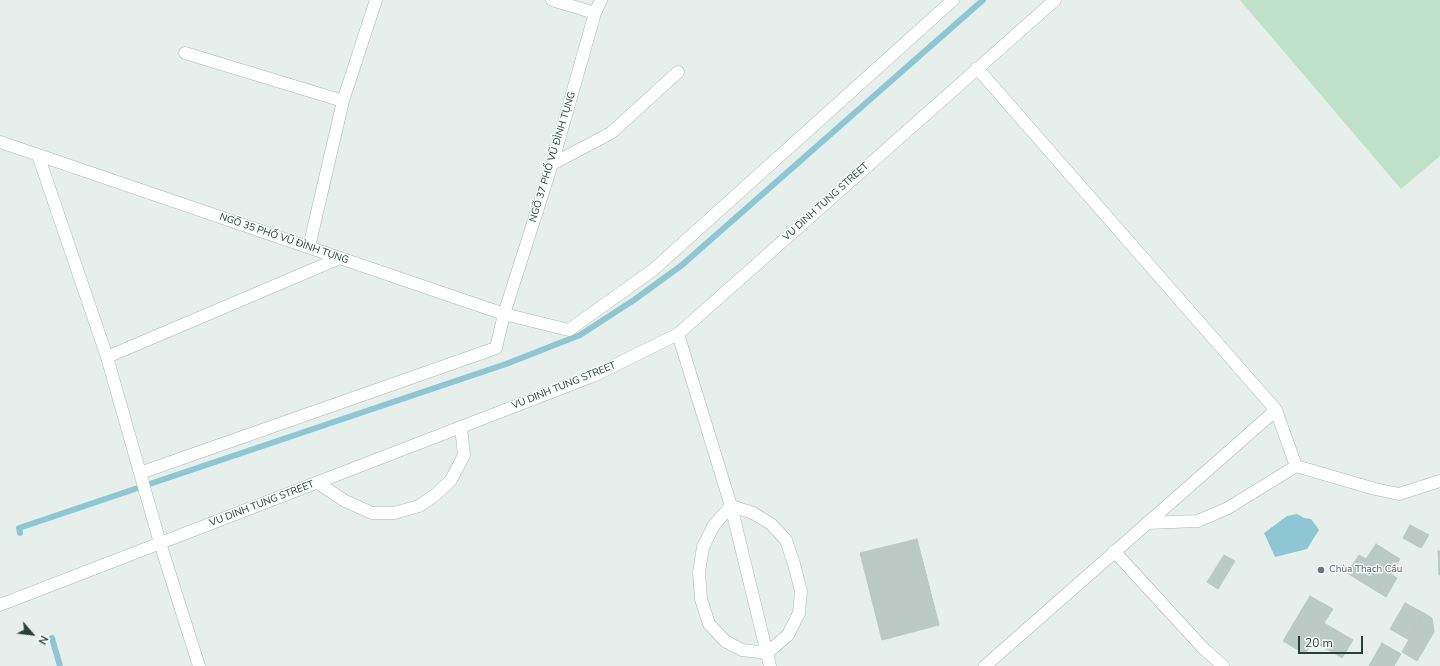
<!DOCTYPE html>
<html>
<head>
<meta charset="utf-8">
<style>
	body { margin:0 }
	#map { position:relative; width:1440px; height:666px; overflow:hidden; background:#e6efeb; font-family:"Nunito Sans",sans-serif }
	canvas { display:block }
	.north { position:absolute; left:12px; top:614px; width:40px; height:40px; -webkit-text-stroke:3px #f7fbf9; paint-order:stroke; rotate:118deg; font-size:11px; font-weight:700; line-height:16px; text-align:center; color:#24423a }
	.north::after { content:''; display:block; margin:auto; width:14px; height:18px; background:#24423a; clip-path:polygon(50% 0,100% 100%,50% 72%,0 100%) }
	.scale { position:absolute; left:1298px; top:636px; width:65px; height:18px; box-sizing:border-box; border:2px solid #24423a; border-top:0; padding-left:5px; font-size:12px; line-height:14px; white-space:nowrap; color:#24423a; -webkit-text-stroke:3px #f7fbf9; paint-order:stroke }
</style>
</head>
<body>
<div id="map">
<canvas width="1440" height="666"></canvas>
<div class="north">N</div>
<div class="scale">20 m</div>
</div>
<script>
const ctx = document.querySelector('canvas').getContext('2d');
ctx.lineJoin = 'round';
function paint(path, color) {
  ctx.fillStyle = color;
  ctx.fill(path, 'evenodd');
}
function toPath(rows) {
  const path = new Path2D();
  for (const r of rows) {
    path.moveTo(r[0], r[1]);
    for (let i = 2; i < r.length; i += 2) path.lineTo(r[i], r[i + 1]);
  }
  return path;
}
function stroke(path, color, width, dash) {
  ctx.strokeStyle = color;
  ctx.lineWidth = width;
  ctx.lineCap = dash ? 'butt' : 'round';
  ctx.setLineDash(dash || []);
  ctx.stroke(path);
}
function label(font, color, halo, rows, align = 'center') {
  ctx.font = font + ' "Nunito Sans",sans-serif';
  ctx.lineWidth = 3;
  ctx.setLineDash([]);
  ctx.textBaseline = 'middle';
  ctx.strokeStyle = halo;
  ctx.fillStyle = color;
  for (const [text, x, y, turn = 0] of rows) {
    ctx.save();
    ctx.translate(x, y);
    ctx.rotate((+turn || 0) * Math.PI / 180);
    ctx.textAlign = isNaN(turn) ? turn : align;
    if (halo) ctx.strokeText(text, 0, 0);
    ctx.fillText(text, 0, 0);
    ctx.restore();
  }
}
const green = toPath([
	[1240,0,1440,0,1440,156,1401,189]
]);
const water = toPath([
	[1297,514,1304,518,1311,519,1319,530,1307,549,1275,557,1264,533,1287,516]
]);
const stream = toPath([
	[20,533,19,528,506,364,580,335,634,300,682,265,983,0],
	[52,638,60,666]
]);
const building = toPath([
	[1410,525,1429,535,1421,548,1403,538,1410,525],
	[917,539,939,625,882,640,860,553,917,539],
	[1376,544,1400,559,1391,574,1397,578,1386,597,1347,573,1359,555,1366,559,1376,544],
	[1438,551,1440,551,1440,575,1439,575,1438,551],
	[1224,555,1235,561,1218,589,1207,582,1224,555],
	[1310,596,1333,609,1324,623,1353,640,1342,658,1313,641,1305,654,1283,641,1310,596],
	[1405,603,1424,613,1409,640,1390,629,1405,603],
	[1424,613,1432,618,1434,632,1417,661,1402,652,1424,613],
	[1382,643,1401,654,1394,666,1369,666,1382,643]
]);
const minor = toPath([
	[552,0,595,13],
	[185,53,343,101,376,0],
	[977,68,1276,410,985,666],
	[0,142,504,314,569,330,653,270,953,0],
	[38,155,107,357,140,473,496,348,504,314,552,164,595,13,601,0],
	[552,164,611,133,678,72],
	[309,247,343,101],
	[678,334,731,506,770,666],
	[107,357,340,258],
	[1296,466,1375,489,1399,494,1440,481],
	[140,473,160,543,199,666],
	[318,483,345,501,372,513,394,513,419,506,435,495,451,480,464,455,461,427],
	[731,506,753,513,771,524,786,540,794,564,801,591,799,613,788,635,767,653,742,650,725,641,709,624,701,599,699,572,703,547,714,525,731,506],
	[1147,523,1198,521,1228,508,1296,466,1276,410],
	[1114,551,1203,648,1223,666],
	[0,605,593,376,678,334,1055,0]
]);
const markers = [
	[1321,570,4,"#6b7280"]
];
const streetNames = [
	["NGÕ 37 PHỐ VŨ ĐÌNH TỤNG",553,157,-73],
	["VU DINH TUNG STREET",826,202,-42],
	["NGÕ 35 PHỐ VŨ ĐÌNH TỤNG",284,239,19],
	["VU DINH TUNG STREET",564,386,-22],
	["VU DINH TUNG STREET",262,504,-21]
];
const worshipNames = [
	["Chùa Thạch Cầu",1329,570]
];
paint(green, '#bfe0c9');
paint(water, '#8ec7d3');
stroke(stream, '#8ec7d3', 6);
paint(building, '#bbcac4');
stroke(building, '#b8c9c2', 1);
stroke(minor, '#a8b8b2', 13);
stroke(minor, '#fff', 12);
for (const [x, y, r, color] of markers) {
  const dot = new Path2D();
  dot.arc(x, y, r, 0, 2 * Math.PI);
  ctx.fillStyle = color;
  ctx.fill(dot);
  stroke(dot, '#f7fbf9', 1.5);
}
label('10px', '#24423a', '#f7fbf9', streetNames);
label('10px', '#5b616d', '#f7fbf9', worshipNames, 'left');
</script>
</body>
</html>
